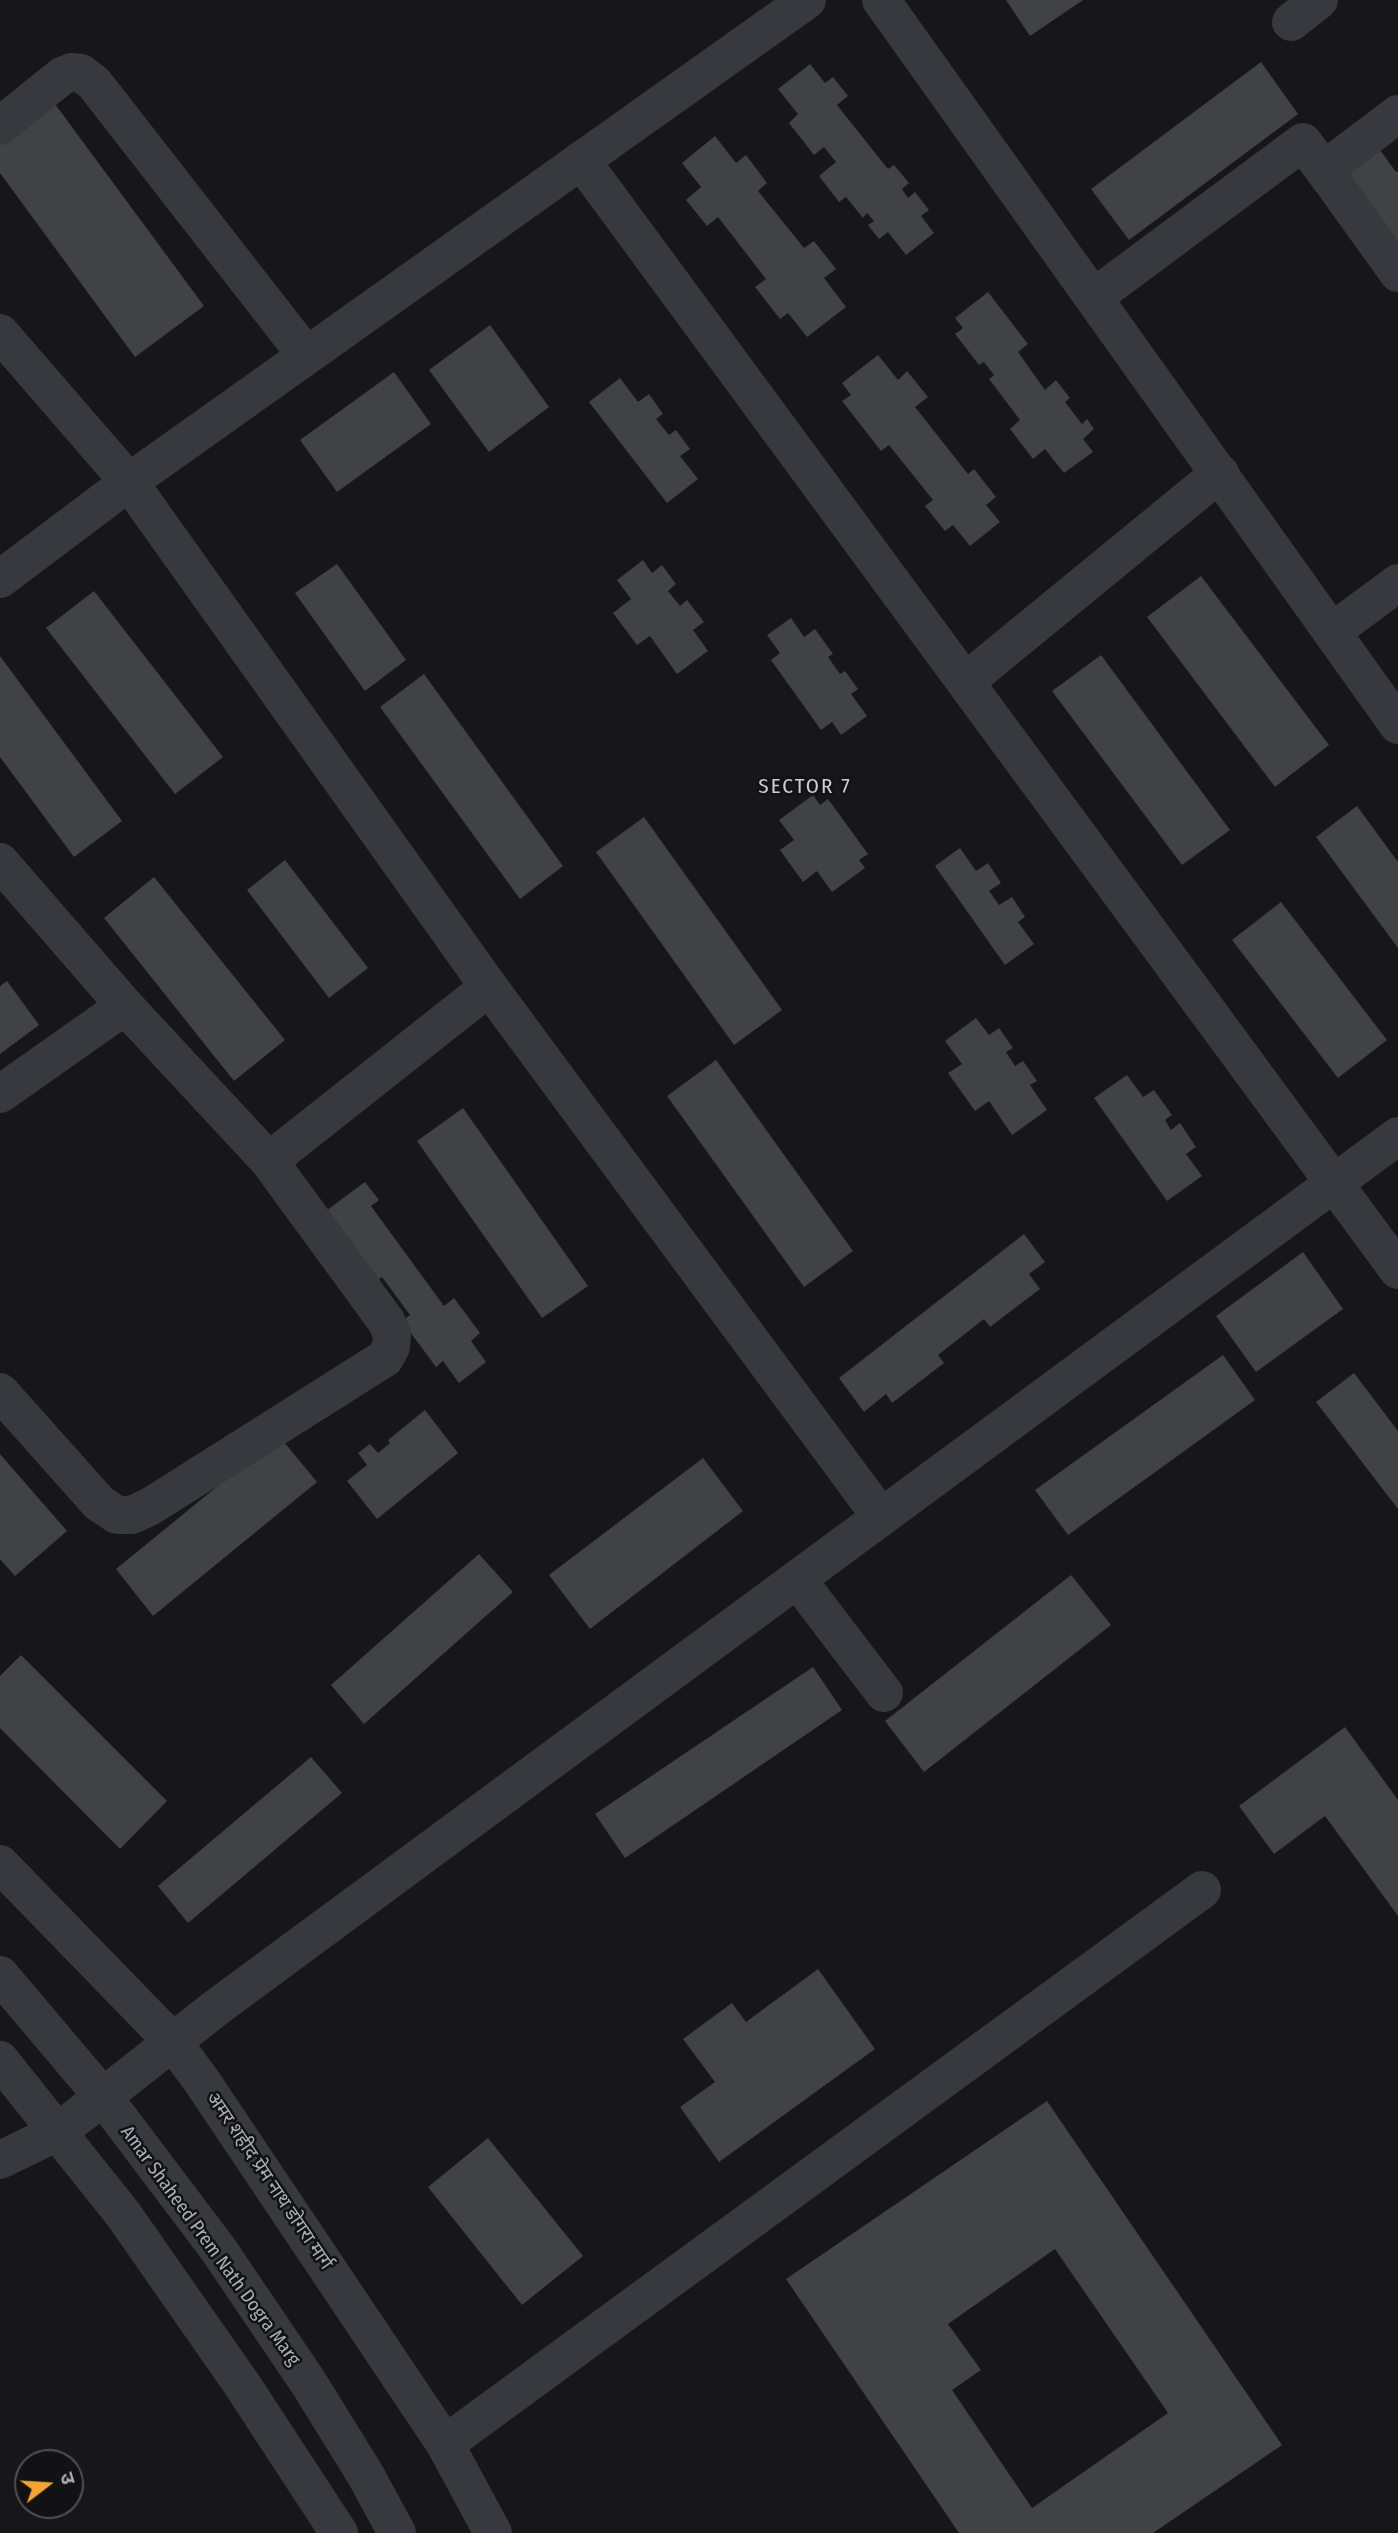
<!DOCTYPE html>
<html>
<head>
<meta charset="utf-8">
<style>
	body { margin:0 }
	#map { position:relative; width:1398px; height:2533px; overflow:hidden; background:#171719; font-family:"Fira Sans Condensed","Noto Sans Devanagari",sans-serif }
	canvas { display:block }
	.north { position:absolute; left:14px; top:2449px; width:70px; height:70px; box-sizing:border-box; background:#121214; border:2px solid #4e5156; border-radius:50%; rotate:73deg; font-size:19px; font-weight:700; line-height:28px; text-align:center; color:#a9afb9 }
	.north::after { content:''; display:block; margin:auto; width:24px; height:32px; background:#f5a332; clip-path:polygon(50% 0,100% 100%,50% 72%,0 100%) }
</style>
</head>
<body>
<div id="map">
<canvas width="1398" height="2533"></canvas>
<div class="north">उ</div>
</div>
<script>
const ctx = document.querySelector('canvas').getContext('2d');
ctx.lineJoin = 'round';
function paint(path, color) {
  ctx.fillStyle = color;
  ctx.fill(path, 'evenodd');
}
function toPath(rows) {
  const path = new Path2D();
  for (const r of rows) {
    path.moveTo(r[0], r[1]);
    for (let i = 2; i < r.length; i += 2) path.lineTo(r[i], r[i + 1]);
  }
  return path;
}
function stroke(path, color, width, dash) {
  ctx.strokeStyle = color;
  ctx.lineWidth = width;
  ctx.lineCap = dash ? 'butt' : 'round';
  ctx.setLineDash(dash || []);
  ctx.stroke(path);
}
function label(font, color, halo, rows, align = 'center') {
  ctx.font = font + ' "Fira Sans Condensed","Noto Sans Devanagari",sans-serif';
  ctx.lineWidth = 5;
  ctx.setLineDash([]);
  ctx.textBaseline = 'middle';
  ctx.strokeStyle = halo;
  ctx.fillStyle = color;
  for (const [text, x, y, turn = 0] of rows) {
    ctx.save();
    ctx.translate(x, y);
    ctx.rotate((+turn || 0) * Math.PI / 180);
    ctx.textAlign = isNaN(turn) ? turn : align;
    if (halo) ctx.strokeText(text, 0, 0);
    ctx.fillText(text, 0, 0);
    ctx.restore();
  }
}
const building = toPath([
	[1006,0,1083,0,1030,36],
	[1261,62,1298,114,1129,240,1091,189],
	[810,64,825,83,833,77,848,96,837,105,888,169,894,165,909,183,902,189,908,198,915,192,929,210,921,216,934,233,906,255,888,232,879,239,868,225,874,221,867,213,863,218,846,197,839,202,819,176,836,162,824,147,814,155,789,123,798,114,778,89],
	[55,104,204,306,135,357,0,173,0,145],
	[715,136,736,163,746,155,767,183,758,191,804,248,814,241,836,269,824,278,846,307,807,337,788,313,780,319,755,287,766,279,718,217,707,226,686,200,701,187,682,163],
	[1375,143,1396,172,1398,171,1398,252,1339,170],
	[988,292,1028,344,1018,352,1045,390,1056,380,1070,398,1065,402,1082,424,1087,419,1094,429,1083,439,1093,452,1064,473,1045,449,1033,459,1010,429,1020,420,989,379,994,375,984,362,979,365,955,334,963,328,955,318],
	[490,325,549,407,489,452,429,370],
	[878,355,898,380,907,371,928,397,915,407,968,474,974,469,996,497,986,505,1000,522,970,546,953,525,945,531,925,506,933,500,889,445,881,451,842,401,851,395,842,383],
	[394,372,431,424,337,492,300,440],
	[620,378,638,402,649,394,663,414,656,419,669,435,676,430,690,449,680,456,698,479,667,503,589,402],
	[643,560,652,573,662,565,676,584,668,591,680,606,687,600,704,622,693,630,708,651,677,674,650,636,637,645,613,613,631,599,617,580],
	[337,564,406,660,365,691,295,593],
	[1201,576,1329,745,1275,787,1147,617],
	[94,591,223,757,175,794,46,628],
	[791,618,804,637,815,629,833,654,828,657,840,674,845,671,858,689,851,694,867,716,841,735,832,722,821,730,771,660,780,653,767,635],
	[1101,655,1230,830,1182,865,1052,691],
	[0,656,122,821,74,857,0,757],
	[424,674,563,866,520,899,380,707],
	[813,795,820,805,828,799,868,854,859,860,865,868,832,892,817,871,803,882,780,850,794,840,779,820],
	[1357,806,1398,862,1398,948,1316,837],
	[644,817,782,1010,734,1045,596,852],
	[960,848,976,871,988,863,1001,883,989,891,999,905,1012,897,1025,917,1018,922,1034,944,1005,965,935,866],
	[285,860,368,968,329,998,247,890],
	[154,877,285,1040,234,1081,104,918],
	[1281,902,1387,1040,1338,1078,1232,940],
	[7,981,39,1025,0,1054,0,986],
	[976,1018,989,1035,999,1028,1013,1048,1006,1052,1015,1066,1023,1061,1037,1081,1030,1085,1047,1110,1012,1135,989,1101,975,1111,948,1073,962,1064,945,1041],
	[716,1060,853,1251,804,1287,667,1096],
	[1127,1075,1143,1097,1154,1090,1172,1115,1165,1120,1171,1130,1180,1123,1196,1147,1186,1154,1202,1176,1167,1201,1094,1098],
	[463,1108,588,1286,542,1318,417,1141],
	[365,1182,379,1200,371,1206,444,1306,454,1298,480,1333,471,1341,486,1362,459,1383,443,1361,436,1367,402,1321,410,1315,382,1277,374,1283,323,1213],
	[1024,1234,1045,1262,1029,1274,1040,1289,990,1327,984,1319,938,1355,944,1363,892,1403,886,1394,864,1412,839,1378],
	[1303,1252,1343,1309,1256,1372,1216,1316],
	[1223,1355,1255,1400,1068,1535,1035,1490],
	[1354,1373,1398,1431,1398,1509,1316,1402],
	[425,1410,458,1453,377,1519,347,1481,367,1465,358,1453,370,1444,378,1453,390,1443,388,1440],
	[279,1436,317,1482,153,1616,116,1569],
	[0,1454,67,1531,15,1576,0,1559],
	[703,1458,743,1511,590,1629,549,1575],
	[479,1554,513,1592,364,1724,331,1685],
	[1071,1575,1111,1625,924,1772,885,1721],
	[21,1655,167,1801,120,1849,0,1728,0,1676],
	[813,1667,842,1710,625,1858,595,1814],
	[1345,1727,1398,1800,1398,1916,1325,1816,1274,1854,1239,1806],
	[311,1757,342,1793,188,1923,158,1886],
	[818,1969,875,2049,719,2162,680,2107,715,2082,683,2039,732,2003,746,2022],
	[1047,2101,1282,2445,1153,2533,959,2533,786,2279],
	[1055,2249,1168,2413,1032,2508,952,2390,981,2370,948,2324],
	[488,2138,583,2256,522,2305,428,2187]
]);
const street = toPath([
	[881,0,1398,725],
	[1291,22,1319,0],
	[1398,114,1324,170,1398,273],
	[0,126,62,76,72,72,81,73,94,83,306,355],
	[581,160,1398,1270],
	[1094,297,1303,142,1331,180],
	[0,333,129,482,489,987,881,1517],
	[0,579,129,482,807,0],
	[1333,631,1398,583],
	[965,682,1220,473],
	[0,862,125,1006,269,1161,386,1321,392,1334,391,1347,385,1358,151,1506,132,1515,117,1515,99,1503,0,1392],
	[0,1094,125,1006],
	[269,1161,489,987],
	[797,1579,884,1693],
	[0,1864,172,2041,201,2080,445,2444,493,2533],
	[0,1975,104,2098,218,2249,308,2382,365,2474,397,2533],
	[0,2060,123,2214,243,2386,339,2533],
	[0,2160,58,2132,217,2007,1398,1136],
	[445,2444,1202,1890]
]);
const streetNames = [
	["अमर शहीद प्रेम नाथ डोगरा मार्ग",269,2181,56],
	["Amar Shaheed Prem Nath Dogra Marg",210,2246,54]
];
const neighbourhoodNames = [
	["SECTOR 7",805,787]
];
paint(building, '#414246');
stroke(street, '#38393e', 38);
label('19px', '#a9afb9', '#121214', streetNames);
ctx.letterSpacing = '2px';
label('21px', '#caced5', '#121214', neighbourhoodNames);
ctx.letterSpacing = '0px';
</script>
</body>
</html>
